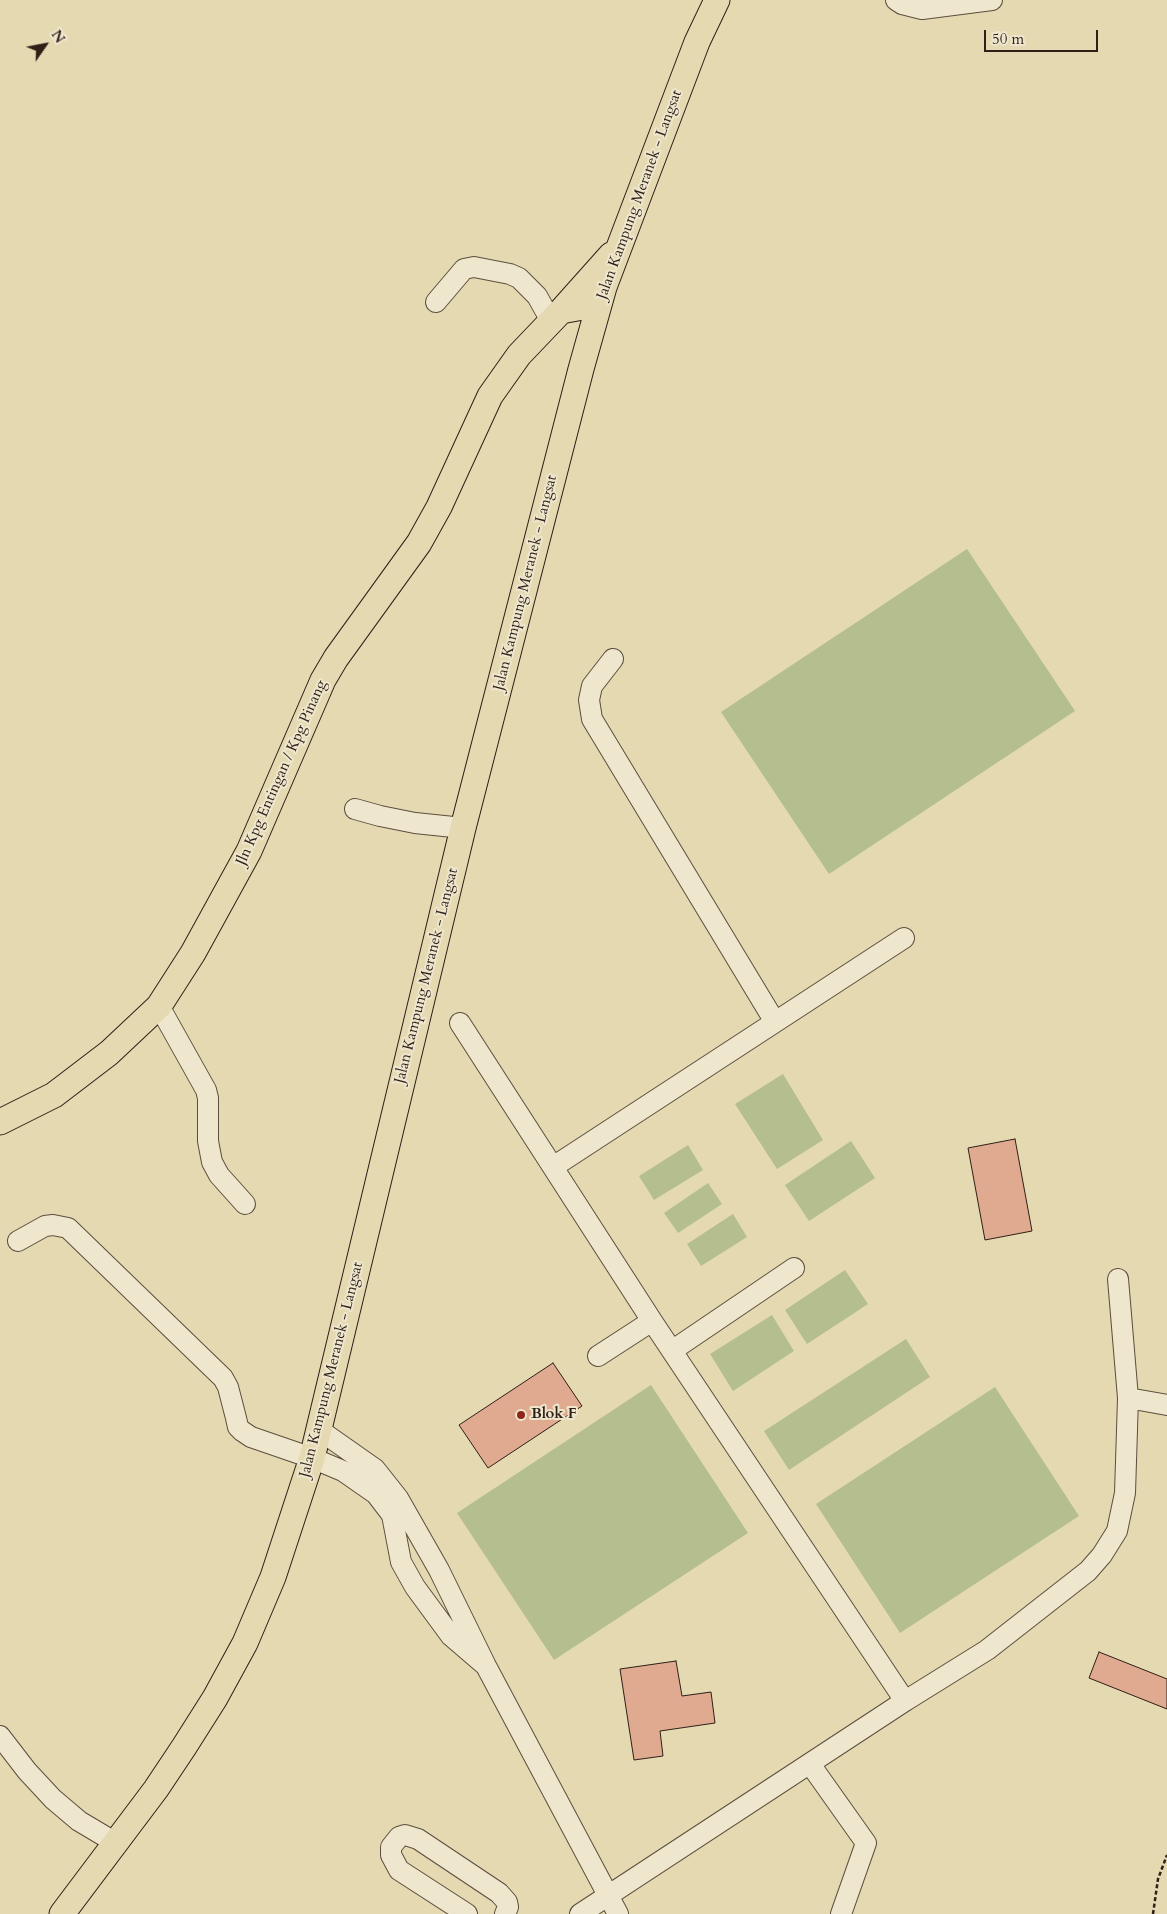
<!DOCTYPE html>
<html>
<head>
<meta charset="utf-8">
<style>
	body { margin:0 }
	#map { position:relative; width:1167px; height:1914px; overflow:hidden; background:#e5d9b2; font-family:Cardo,serif }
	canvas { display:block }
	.north { position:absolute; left:20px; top:20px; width:50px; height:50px; -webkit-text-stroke:4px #eee6cd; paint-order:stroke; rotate:57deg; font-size:14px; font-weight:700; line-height:20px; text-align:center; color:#2e1f17 }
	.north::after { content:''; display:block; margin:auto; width:18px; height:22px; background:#2e1f17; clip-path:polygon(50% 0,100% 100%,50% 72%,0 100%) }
	.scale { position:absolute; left:984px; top:30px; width:114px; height:22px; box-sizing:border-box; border:2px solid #2e1f17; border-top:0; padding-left:6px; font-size:15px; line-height:18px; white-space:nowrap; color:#2e1f17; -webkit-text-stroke:4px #eee6cd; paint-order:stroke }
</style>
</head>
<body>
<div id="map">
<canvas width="1167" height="1914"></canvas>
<div class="north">N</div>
<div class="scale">50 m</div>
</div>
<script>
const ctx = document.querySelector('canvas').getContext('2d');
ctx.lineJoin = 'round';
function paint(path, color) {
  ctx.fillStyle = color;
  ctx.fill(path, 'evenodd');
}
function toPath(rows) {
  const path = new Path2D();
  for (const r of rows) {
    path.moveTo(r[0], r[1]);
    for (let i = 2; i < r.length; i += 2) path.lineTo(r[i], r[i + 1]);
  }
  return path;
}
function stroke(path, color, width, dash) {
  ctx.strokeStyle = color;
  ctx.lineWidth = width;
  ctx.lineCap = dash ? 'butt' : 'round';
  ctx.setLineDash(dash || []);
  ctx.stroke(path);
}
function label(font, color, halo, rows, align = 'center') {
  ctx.font = font + ' Cardo,serif';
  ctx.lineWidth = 4;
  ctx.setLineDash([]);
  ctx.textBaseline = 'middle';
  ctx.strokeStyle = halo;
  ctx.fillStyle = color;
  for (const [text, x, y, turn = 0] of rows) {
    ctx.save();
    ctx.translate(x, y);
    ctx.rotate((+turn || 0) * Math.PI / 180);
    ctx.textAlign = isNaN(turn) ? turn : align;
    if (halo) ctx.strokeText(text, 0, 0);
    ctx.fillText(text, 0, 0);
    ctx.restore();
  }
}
const green = toPath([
	[967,549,1075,711,829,874,721,712],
	[783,1074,823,1140,777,1169,735,1104],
	[851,1141,875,1178,809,1221,785,1185],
	[688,1145,703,1170,654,1200,639,1176],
	[708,1183,722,1204,678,1233,664,1213],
	[733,1214,747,1237,701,1266,687,1244],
	[845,1270,868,1304,807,1344,785,1310],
	[772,1315,794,1351,733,1391,710,1354],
	[906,1339,930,1377,789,1470,764,1431],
	[651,1385,748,1533,554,1660,457,1513],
	[995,1387,1079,1516,900,1633,816,1504]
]);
const building = toPath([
	[1015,1139,1032,1231,985,1240,968,1148,1015,1139],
	[553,1363,582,1406,488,1468,459,1425,553,1363],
	[1099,1652,1167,1679,1167,1709,1089,1678,1099,1652],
	[676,1661,682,1696,711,1692,715,1723,660,1731,663,1756,634,1760,620,1669,676,1661]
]);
const path = toPath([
	[1153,1914,1158,1879,1167,1855]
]);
const minor = toPath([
	[896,0,902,4,922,9,992,0],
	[436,302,464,269,474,267,510,274,519,278,537,296,551,321],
	[613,659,592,686,589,700,592,719,775,1022],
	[355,809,380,816,415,823,463,828],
	[159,1006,206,1090,208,1098,208,1141,212,1162,219,1175,245,1204],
	[460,1023,652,1321,905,1701],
	[553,1167,904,938],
	[18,1241,45,1226,53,1225,68,1228,223,1378,228,1387,236,1418,238,1427,242,1431,251,1437,312,1458,343,1471,376,1494,392,1515,401,1562,415,1587,451,1636,486,1666],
	[673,1350,794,1268],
	[598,1356,652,1321],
	[1128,1398,1167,1405],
	[318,1429,375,1469,398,1498,439,1570,486,1666,618,1914],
	[0,1736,27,1771,53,1799,79,1821,116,1843],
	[810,1764,866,1843,841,1914],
	[467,1914,399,1870,391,1855,391,1847,399,1837,405,1835,418,1839,499,1893,507,1902,508,1907,505,1914],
	[580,1914,905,1701,987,1650,1088,1571,1102,1555,1117,1531,1125,1493,1128,1398,1118,1279]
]);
const major = toPath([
	[561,311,611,255],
	[0,1122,54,1095,109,1053,159,1006,193,953,249,851,323,680,336,658,419,543,439,507,490,396,519,355,561,311,599,304],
	[62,1914,156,1789,184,1747,215,1698,245,1643,273,1577,312,1458,463,828,581,369,604,287,697,42,717,0]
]);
const markers = [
	[521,1415,5,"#8f2418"]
];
const streetNames = [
	["Jalan Kampung Meranek - Langsat",640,195,-70],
	["Jalan Kampung Meranek - Langsat",526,583,-76],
	["Jln Kpg Entingan / Kpg Pinang",282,773,-66],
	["Jalan Kampung Meranek - Langsat",427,976,-76],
	["Jalan Kampung Meranek - Langsat",332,1370,-76]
];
const poiNames = [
	["Blok F",531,1415]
];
paint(green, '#b4bf8d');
paint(building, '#dfaa8f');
stroke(building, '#2e1f17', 1);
stroke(minor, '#5c4e3e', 22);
stroke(major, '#2e1f17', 27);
stroke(path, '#2e1f17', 2.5, [4, 2.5]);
stroke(minor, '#eee6cd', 20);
stroke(major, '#e5d9b2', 25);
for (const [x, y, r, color] of markers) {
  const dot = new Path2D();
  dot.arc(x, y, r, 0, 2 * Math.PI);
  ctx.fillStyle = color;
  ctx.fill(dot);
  stroke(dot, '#eee6cd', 2);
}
label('15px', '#2e1f17', '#eee6cd', streetNames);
label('bold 15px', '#2e1f17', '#eee6cd', poiNames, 'left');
</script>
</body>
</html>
